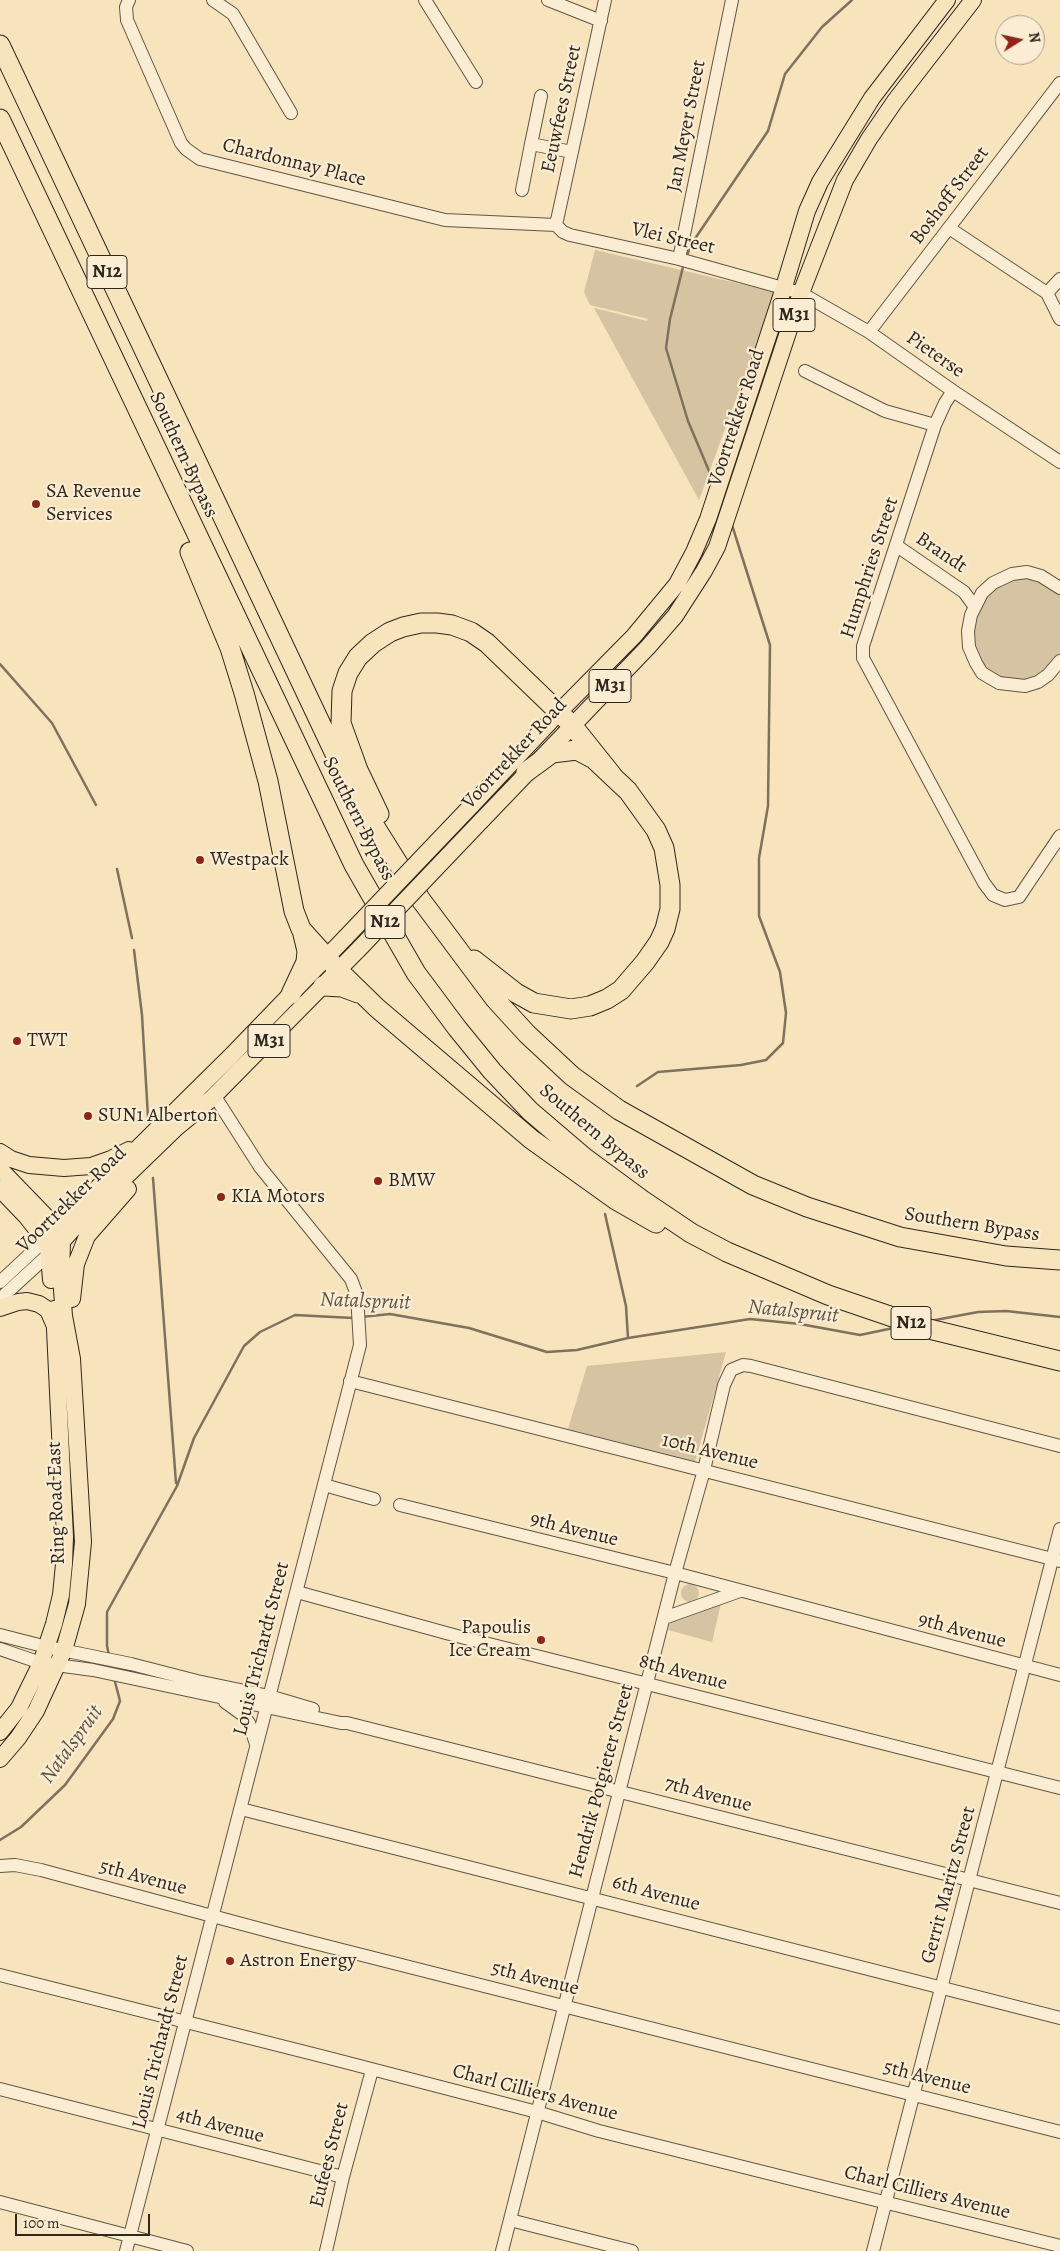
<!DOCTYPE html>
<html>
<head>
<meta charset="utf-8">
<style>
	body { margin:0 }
	#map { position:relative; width:1060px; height:2251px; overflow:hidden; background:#f7e3bc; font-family:Alegreya,serif }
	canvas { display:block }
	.north { position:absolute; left:995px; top:15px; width:50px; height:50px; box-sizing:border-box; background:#faedd3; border:1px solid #a99e8a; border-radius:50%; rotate:80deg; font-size:14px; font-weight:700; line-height:20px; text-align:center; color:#30271d }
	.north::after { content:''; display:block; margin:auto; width:18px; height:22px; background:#8f2418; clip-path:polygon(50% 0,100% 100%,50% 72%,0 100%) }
	.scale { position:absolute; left:15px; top:2214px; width:135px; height:22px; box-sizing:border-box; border:2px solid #30271d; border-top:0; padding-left:6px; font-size:15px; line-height:18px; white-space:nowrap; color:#30271d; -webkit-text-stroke:4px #faedd3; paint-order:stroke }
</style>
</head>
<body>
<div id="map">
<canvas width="1060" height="2251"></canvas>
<div class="north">N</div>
<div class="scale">100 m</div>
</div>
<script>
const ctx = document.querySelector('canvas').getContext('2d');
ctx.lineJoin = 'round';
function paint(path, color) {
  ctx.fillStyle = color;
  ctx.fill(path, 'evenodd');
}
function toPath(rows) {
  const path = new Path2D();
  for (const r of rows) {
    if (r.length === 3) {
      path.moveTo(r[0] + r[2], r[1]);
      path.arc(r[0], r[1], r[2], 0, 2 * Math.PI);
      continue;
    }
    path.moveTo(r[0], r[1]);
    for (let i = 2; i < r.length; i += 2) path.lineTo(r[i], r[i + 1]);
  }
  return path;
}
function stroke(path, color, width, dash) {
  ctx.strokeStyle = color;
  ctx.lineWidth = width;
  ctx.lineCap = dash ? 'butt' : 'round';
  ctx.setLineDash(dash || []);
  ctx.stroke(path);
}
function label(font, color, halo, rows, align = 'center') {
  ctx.font = font + ' Alegreya,serif';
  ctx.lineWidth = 4.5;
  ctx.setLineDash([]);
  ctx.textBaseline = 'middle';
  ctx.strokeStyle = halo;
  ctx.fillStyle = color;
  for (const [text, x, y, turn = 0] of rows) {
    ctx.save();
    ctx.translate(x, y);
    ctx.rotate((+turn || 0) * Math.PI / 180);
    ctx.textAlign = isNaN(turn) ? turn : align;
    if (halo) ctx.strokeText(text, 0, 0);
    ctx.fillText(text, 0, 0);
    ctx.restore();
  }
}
const green = toPath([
	[595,250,775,292,699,500,594,308,647,321,649,316,648,319,590,305,584,292],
	[1025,578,1039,580,1060,594,1060,654,1054,663,1041,676,1011,684,986,670,974,653,974,621,981,606,992,589,1010,580],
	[726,1352,695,1462,568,1429,587,1366],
	[690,1593,9],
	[722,1599,712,1642,668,1630,671,1619]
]);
const stream = toPath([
	[688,253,690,246,768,131,785,74,822,27,852,0],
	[683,267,670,319,666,348,688,421,712,478],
	[0,664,52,723,96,805],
	[117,869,132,938],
	[134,950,142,1015,148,1117],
	[637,1086,658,1072,741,1065,766,1060,783,1043,786,1013,780,972,759,916,759,858,768,806,770,645,732,525],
	[153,1178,176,1483],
	[605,1214,626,1306,628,1338],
	[361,1317,390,1314,469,1328,547,1352,577,1350,628,1338,750,1319,800,1324,860,1335,898,1327],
	[930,1321,978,1312,1006,1311,1060,1317],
	[109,1655,107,1646,107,1612,177,1486,194,1438,244,1346,260,1332,295,1315,353,1318],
	[0,1840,21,1827,65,1785,113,1719,120,1701,114,1678]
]);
const minor = toPath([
	[129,0,126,7,127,20,181,143,186,149,200,159,445,220,556,225],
	[213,0,233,14,291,113],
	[425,0,476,82],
	[548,0,601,21],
	[531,144,541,96],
	[522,190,531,144,572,152],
	[556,225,563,232,570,235,679,259,801,293,869,332,953,391,1060,462],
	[556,225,605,0],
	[949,228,1047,293,1060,319],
	[679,259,732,0],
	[1047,293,1060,279],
	[869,332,1060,83],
	[805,371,885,411,935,425],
	[953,391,945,403,935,425,863,646,863,658,984,883,993,895,1005,900,1019,897,1060,836],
	[897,546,964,592,975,607],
	[1060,588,1041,576,1027,572,1012,574,993,583,982,593,971,615,968,631,969,647,976,663,982,673,999,683,1025,686,1038,682,1048,675,1060,661],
	[0,1282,45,1240],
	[0,1299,49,1254],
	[350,1381,1060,1561],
	[324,1485,374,1499],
	[400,1505,675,1573,1060,1675],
	[297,1592,457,1636,1060,1788],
	[664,1618,740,1591],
	[0,1635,47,1647,131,1664,197,1681,269,1696,313,1709],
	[0,1649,41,1663,93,1670,341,1723,347,1723,1060,1903],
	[225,1702,243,1715,249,1723,256,1744],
	[241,1809,1060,2018],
	[0,1866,15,1865,41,1870,283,1935,1060,2132],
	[0,1975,329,2058,537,2112,599,2131,1060,2246],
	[0,2089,343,2177],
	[0,2202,187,2251],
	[510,2220,632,2251],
	[126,2251,360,1345,357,1295,351,1279,260,1167,214,1095],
	[326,2251,343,2177,372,2070],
	[502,2251,675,1573,704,1470,724,1385,731,1370,743,1365,751,1366,1060,1446],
	[873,2251,1060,1529]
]);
const major = toPath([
	[471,806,559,712,634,636,677,584,694,552,708,519,780,300,807,211,820,182,872,98,947,0],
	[481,821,648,647,675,616,704,571,717,547,801,293,845,180,869,139,895,101,973,0],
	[0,1152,11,1159,29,1165,64,1168,91,1166,111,1159,129,1150],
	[0,1169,57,1228,62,1241,61,1277,64,1316,72,1359,83,1542,77,1604,64,1650,36,1711,18,1738,0,1759],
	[0,1189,26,1216,45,1240,49,1254,51,1280],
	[50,1235,230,1057,346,937],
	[57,1247,80,1221,176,1128,211,1099,358,950],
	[72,1299,76,1264,87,1236,128,1189],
	[0,1308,18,1302,27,1301,39,1304,48,1310,54,1324],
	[0,1732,19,1708,41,1663,54,1624,61,1595,64,1564,65,1537,54,1309]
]);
const highway = toPath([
	[0,45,352,790,421,900,495,999,527,1034,572,1076,619,1110,753,1185,807,1207,900,1237,1006,1256,1060,1260],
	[0,119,354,865,416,973,457,1028,492,1071,530,1111,585,1158,642,1200,691,1233,727,1252,828,1295,925,1328,1060,1361],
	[190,552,230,648,244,693,268,781,294,911,301,929,339,971,377,1008,531,1139,616,1200,656,1223],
	[379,814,358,770,341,723,342,691,348,673,358,657,373,643,390,632,403,627,421,623,437,623,452,625,471,632,487,643,572,725,612,775],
	[474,960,516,993,534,1003,571,1009,590,1006,607,999,621,990,645,962,659,942,665,929,670,909,670,885,664,848,656,830,628,791,594,759,577,750,552,753,526,772],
	[323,986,342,987,358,993],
	[291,994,306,962,307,951,302,930]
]);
const majorBridge = toPath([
	[346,937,471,806],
	[358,950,481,821]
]);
const markers = [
	[36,504,5,"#8f2418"],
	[200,860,5,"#8f2418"],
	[17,1041,5,"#8f2418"],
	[88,1116,5,"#8f2418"],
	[378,1181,5,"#8f2418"],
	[221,1197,5,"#8f2418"],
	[541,1640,5,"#8f2418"],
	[230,1961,5,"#8f2418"]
];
const shields = [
	[107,272,40],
	[794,315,42],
	[610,686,42],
	[385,922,40],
	[269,1041,42],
	[911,1323,40]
];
const shieldNames = [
	["N12",107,272],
	["M31",794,315],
	["M31",610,686],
	["N12",385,922],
	["M31",269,1041],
	["N12",911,1323]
];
const streetNames = [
	["Eeuwfees Street",562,109,-78],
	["Jan Meyer Street",687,126,-79],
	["Chardonnay Place",294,163,14],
	["Boshoff Street",950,196,-53],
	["Vlei Street",673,239,13],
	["Pieterse",935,355,35],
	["Voortrekker Road",737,418,-72],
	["Southern Bypass",183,455,65],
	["Brandt",941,553,34],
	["Humphries Street",870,568,-72],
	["Voortrekker Road",515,754,-47],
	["Southern Bypass",358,819,63],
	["Southern Bypass",594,1132,40],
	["Voortrekker Road",72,1200,-44],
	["Southern Bypass",972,1225,9],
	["10th Avenue",710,1452,14],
	["Ring Road East",57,1503,-92],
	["9th Avenue",574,1530,14],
	["9th Avenue",962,1631,15],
	["Louis Trichardt Street",262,1649,-76],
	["8th Avenue",683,1673,15],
	["Hendrik Potgieter Street",602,1781,-75],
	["7th Avenue",708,1795,15],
	["5th Avenue",143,1878,15],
	["Gerrit Maritz Street",949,1885,-75],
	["6th Avenue",656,1894,15],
	["5th Avenue",535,1979,14],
	["Louis Trichardt Street",161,2042,-76],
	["5th Avenue",927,2078,14],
	["Charl Cilliers Avenue",535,2093,15],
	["4th Avenue",220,2126,15],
	["Eufees Street",330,2155,-76],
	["Charl Cilliers Avenue",927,2193,14]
];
const poiNames = [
	["SA Revenue",46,492],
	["Services",46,515],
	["Westpack",210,860],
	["TWT",27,1041],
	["SUN1 Alberton",98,1116],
	["BMW",388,1181],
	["KIA Motors",231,1197],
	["Papoulis",531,1628,"right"],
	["Ice Cream",531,1651,"right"],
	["Astron Energy",240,1961]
];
const waterNames = [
	["Natalspruit",365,1302,2],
	["Natalspruit",793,1312,6],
	["Natalspruit",72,1745,-54]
];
paint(green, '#d5c3a1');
stroke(stream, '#7f715c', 2.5);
stroke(minor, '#625645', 14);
stroke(major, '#30271d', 18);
stroke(highway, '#30271d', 21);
stroke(minor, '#faedd3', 12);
stroke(major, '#f7e3bc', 16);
stroke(highway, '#f7e3bc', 19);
stroke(majorBridge, '#30271d', 18, []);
stroke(majorBridge, '#f7e3bc', 16);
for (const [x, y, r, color] of markers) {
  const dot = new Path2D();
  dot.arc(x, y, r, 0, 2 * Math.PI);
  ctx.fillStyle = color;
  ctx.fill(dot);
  stroke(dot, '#faedd3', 2);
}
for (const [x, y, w] of shields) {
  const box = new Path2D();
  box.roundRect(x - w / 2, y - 16.5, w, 33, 4);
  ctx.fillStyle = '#faedd3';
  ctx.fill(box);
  stroke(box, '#30271d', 1);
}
label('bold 19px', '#30271d', null, shieldNames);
label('20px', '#30271d', '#faedd3', streetNames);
label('20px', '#30271d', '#faedd3', poiNames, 'left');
label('italic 21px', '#5e5242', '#faedd3', waterNames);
</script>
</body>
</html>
